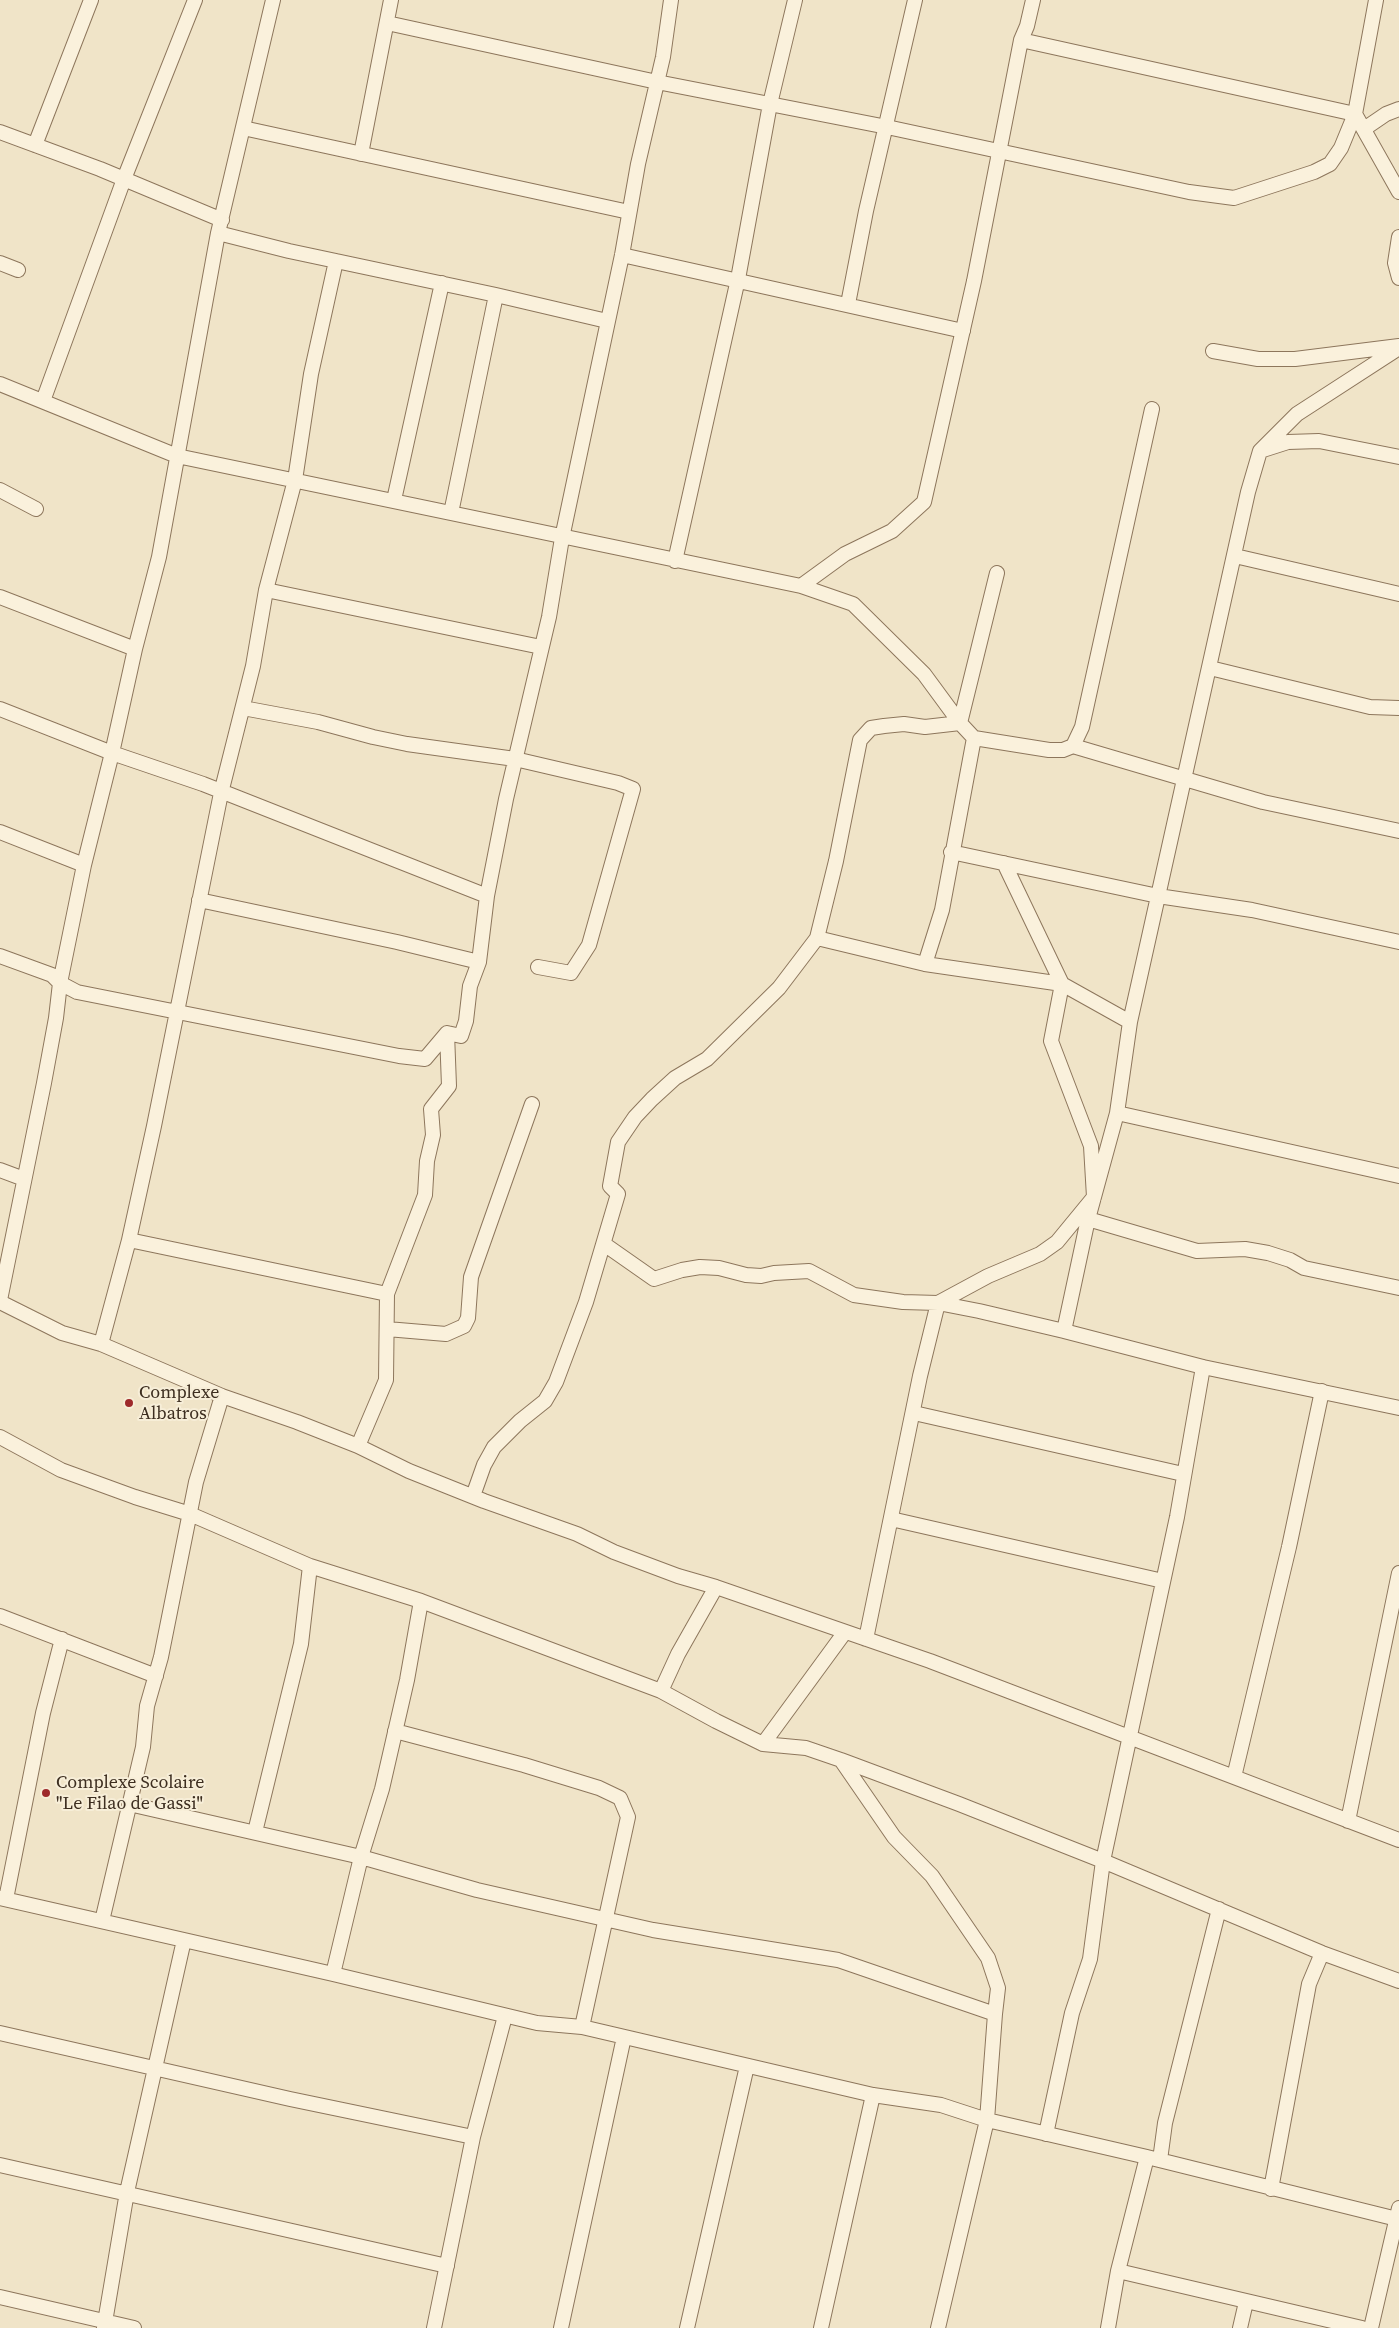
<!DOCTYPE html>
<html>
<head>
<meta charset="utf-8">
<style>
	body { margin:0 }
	canvas { display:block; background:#f0e4c8 }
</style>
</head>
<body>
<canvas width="1399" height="2328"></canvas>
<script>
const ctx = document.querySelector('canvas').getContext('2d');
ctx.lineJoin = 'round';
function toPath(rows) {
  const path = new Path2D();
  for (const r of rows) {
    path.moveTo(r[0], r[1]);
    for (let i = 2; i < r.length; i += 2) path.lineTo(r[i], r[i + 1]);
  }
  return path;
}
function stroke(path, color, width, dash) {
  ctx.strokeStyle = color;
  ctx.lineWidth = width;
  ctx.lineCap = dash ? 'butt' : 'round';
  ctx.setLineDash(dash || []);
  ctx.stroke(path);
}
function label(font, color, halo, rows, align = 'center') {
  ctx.font = font + ' "Source Serif 4",serif';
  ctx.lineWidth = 4;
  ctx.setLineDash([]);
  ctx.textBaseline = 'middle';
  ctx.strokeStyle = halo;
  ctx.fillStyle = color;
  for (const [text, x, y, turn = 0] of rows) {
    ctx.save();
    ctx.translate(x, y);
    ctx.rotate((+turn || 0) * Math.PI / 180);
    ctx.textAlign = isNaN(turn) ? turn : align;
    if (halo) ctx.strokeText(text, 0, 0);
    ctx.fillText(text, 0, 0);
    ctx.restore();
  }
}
const minor = toPath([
	[387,23,657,82,887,127,1189,192,1234,198,1314,172,1330,164,1341,148,1355,114,1376,0],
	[1021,40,1355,114,1399,192],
	[243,128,629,212],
	[1364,129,1386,114,1399,109],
	[0,132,100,169,222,220],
	[35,145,91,0],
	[361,154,391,0],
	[218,233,289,251,496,295,607,321],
	[1399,237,1395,263,1399,278],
	[622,255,963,331],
	[0,263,18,270],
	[848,304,866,211,915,0],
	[1213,351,1258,359,1295,359,1399,346],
	[0,384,177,456,801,586,853,604,924,674,960,723,974,738,1049,750,1063,750,1073,746,1263,802,1399,831],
	[43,401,124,179,195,0],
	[1263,450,1288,442,1319,441,1399,457],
	[0,490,36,509],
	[394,500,442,283],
	[451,513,496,295],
	[1235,556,1399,594],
	[675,561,738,279,770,104,795,0],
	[801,586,845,554,892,531,924,502,974,281,1021,40,1027,26,1033,0],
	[266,590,541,647],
	[0,597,135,649],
	[1210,668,1370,707,1399,708],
	[243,708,318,722,373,737,407,744,515,759,618,783,633,789,589,945,571,973,538,967],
	[0,709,112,753,203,784,487,896],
	[960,723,997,573],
	[1073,746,1082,727,1152,409],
	[0,832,84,865],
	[951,852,1158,896,1252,910,1399,942],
	[199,900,397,942,479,962],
	[817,938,925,964,1062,984,1130,1022],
	[0,956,52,975,60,983,77,992,399,1056,425,1059,447,1033,461,1036,466,1021,470,986,479,962,487,896,506,799,549,617,562,538,622,255,638,164,663,57,671,0],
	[925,964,942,910,974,738],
	[1117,1113,1399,1176],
	[0,1170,24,1179],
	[1088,1219,1197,1251,1245,1249,1268,1253,1290,1260,1304,1268,1399,1288],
	[129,1240,387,1294],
	[604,1244,654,1279,682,1270,700,1267,719,1268,746,1275,761,1276,774,1273,809,1271,854,1295,903,1302,938,1303,979,1311,1064,1331,1203,1367,1399,1408],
	[0,1300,44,1083,56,1018,60,983,84,865,112,753,135,649,159,557,218,233,273,0],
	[0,1302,62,1333,101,1344,222,1396,297,1422,358,1446,409,1471,484,1501,577,1534,614,1552,678,1576,716,1587,930,1661,1399,1840],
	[387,1329,446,1334,464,1326,468,1318,471,1277,532,1104],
	[1064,1331,1088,1219,1117,1113,1130,1022,1248,492,1260,451,1297,414,1399,348],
	[101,1344,129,1240,154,1126,221,793,253,666,266,590,295,480,311,374,336,261],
	[914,1413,1183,1474],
	[0,1437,61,1470,135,1497,190,1514,310,1566,421,1601,661,1691,716,1721,763,1744,806,1748,841,1760,894,1837,932,1876,988,1958,998,1988,995,2014],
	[358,1446,386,1380,387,1294,425,1195,427,1161,433,1135,431,1109,449,1086,447,1033],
	[473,1496,484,1465,494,1447,520,1421,545,1401,556,1382,586,1302,618,1194,610,1186,618,1142,635,1117,652,1099,675,1078,707,1059,779,988,817,938,836,861,860,740,871,728,884,726,904,724,925,727,960,723],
	[891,1519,1163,1581],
	[0,1616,156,1676],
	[866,1639,920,1376,938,1303,988,1276,1040,1254,1057,1242,1094,1197,1091,1146,1051,1041,1062,984,1004,863],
	[661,1691,678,1654,716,1587],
	[395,1731,524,1765,599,1788,620,1798,628,1817,582,2027],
	[763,1744,845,1632],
	[841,1760,959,1804,1103,1861,1322,1953,1399,1981],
	[1234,1777,1289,1547,1322,1391],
	[129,1804,361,1857,477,1890,653,1930,838,1960,995,2014,987,2120,938,2328],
	[1348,1821,1399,1573],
	[255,1832,301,1644,310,1566],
	[0,1898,333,1974,537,2023,582,2027,873,2095,941,2105,987,2120,1147,2157,1397,2219],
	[6,1899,43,1713,62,1639],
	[102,1921,143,1747,147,1706,161,1657,196,1482,222,1396],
	[333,1974,361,1857,382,1789,407,1680,421,1601],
	[0,2033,290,2099,473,2137],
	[1046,2134,1072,2013,1090,1959,1103,1861,1177,1517,1203,1367],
	[1160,2160,1165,2123,1219,1909],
	[0,2165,447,2266],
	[1271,2189,1309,1984,1322,1953],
	[1118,2271,1362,2328],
	[0,2297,134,2328],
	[104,2328,127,2192,184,1940],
	[434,2328,473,2137,505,2016],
	[561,2328,624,2037],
	[687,2328,747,2066],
	[821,2328,873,2095],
	[1108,2328,1118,2271,1147,2157],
	[1240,2328,1246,2302],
	[1371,2328,1399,2208]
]);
const markers = [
	[129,1403,5,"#9e2a2b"],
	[46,1793,5,"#9e2a2b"]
];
const poiNames = [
	["Complexe",139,1393],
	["Albatros",139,1414],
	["Complexe Scolaire",56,1783],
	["\"Le Filao de Gassi\"",56,1804]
];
stroke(minor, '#8d765c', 16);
stroke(minor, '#faf1dc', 14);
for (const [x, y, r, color] of markers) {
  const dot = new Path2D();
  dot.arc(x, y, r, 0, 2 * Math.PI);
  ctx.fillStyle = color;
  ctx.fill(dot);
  stroke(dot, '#f7eed8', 2);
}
label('18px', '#3d2e20', '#f7eed8', poiNames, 'left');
</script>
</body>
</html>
